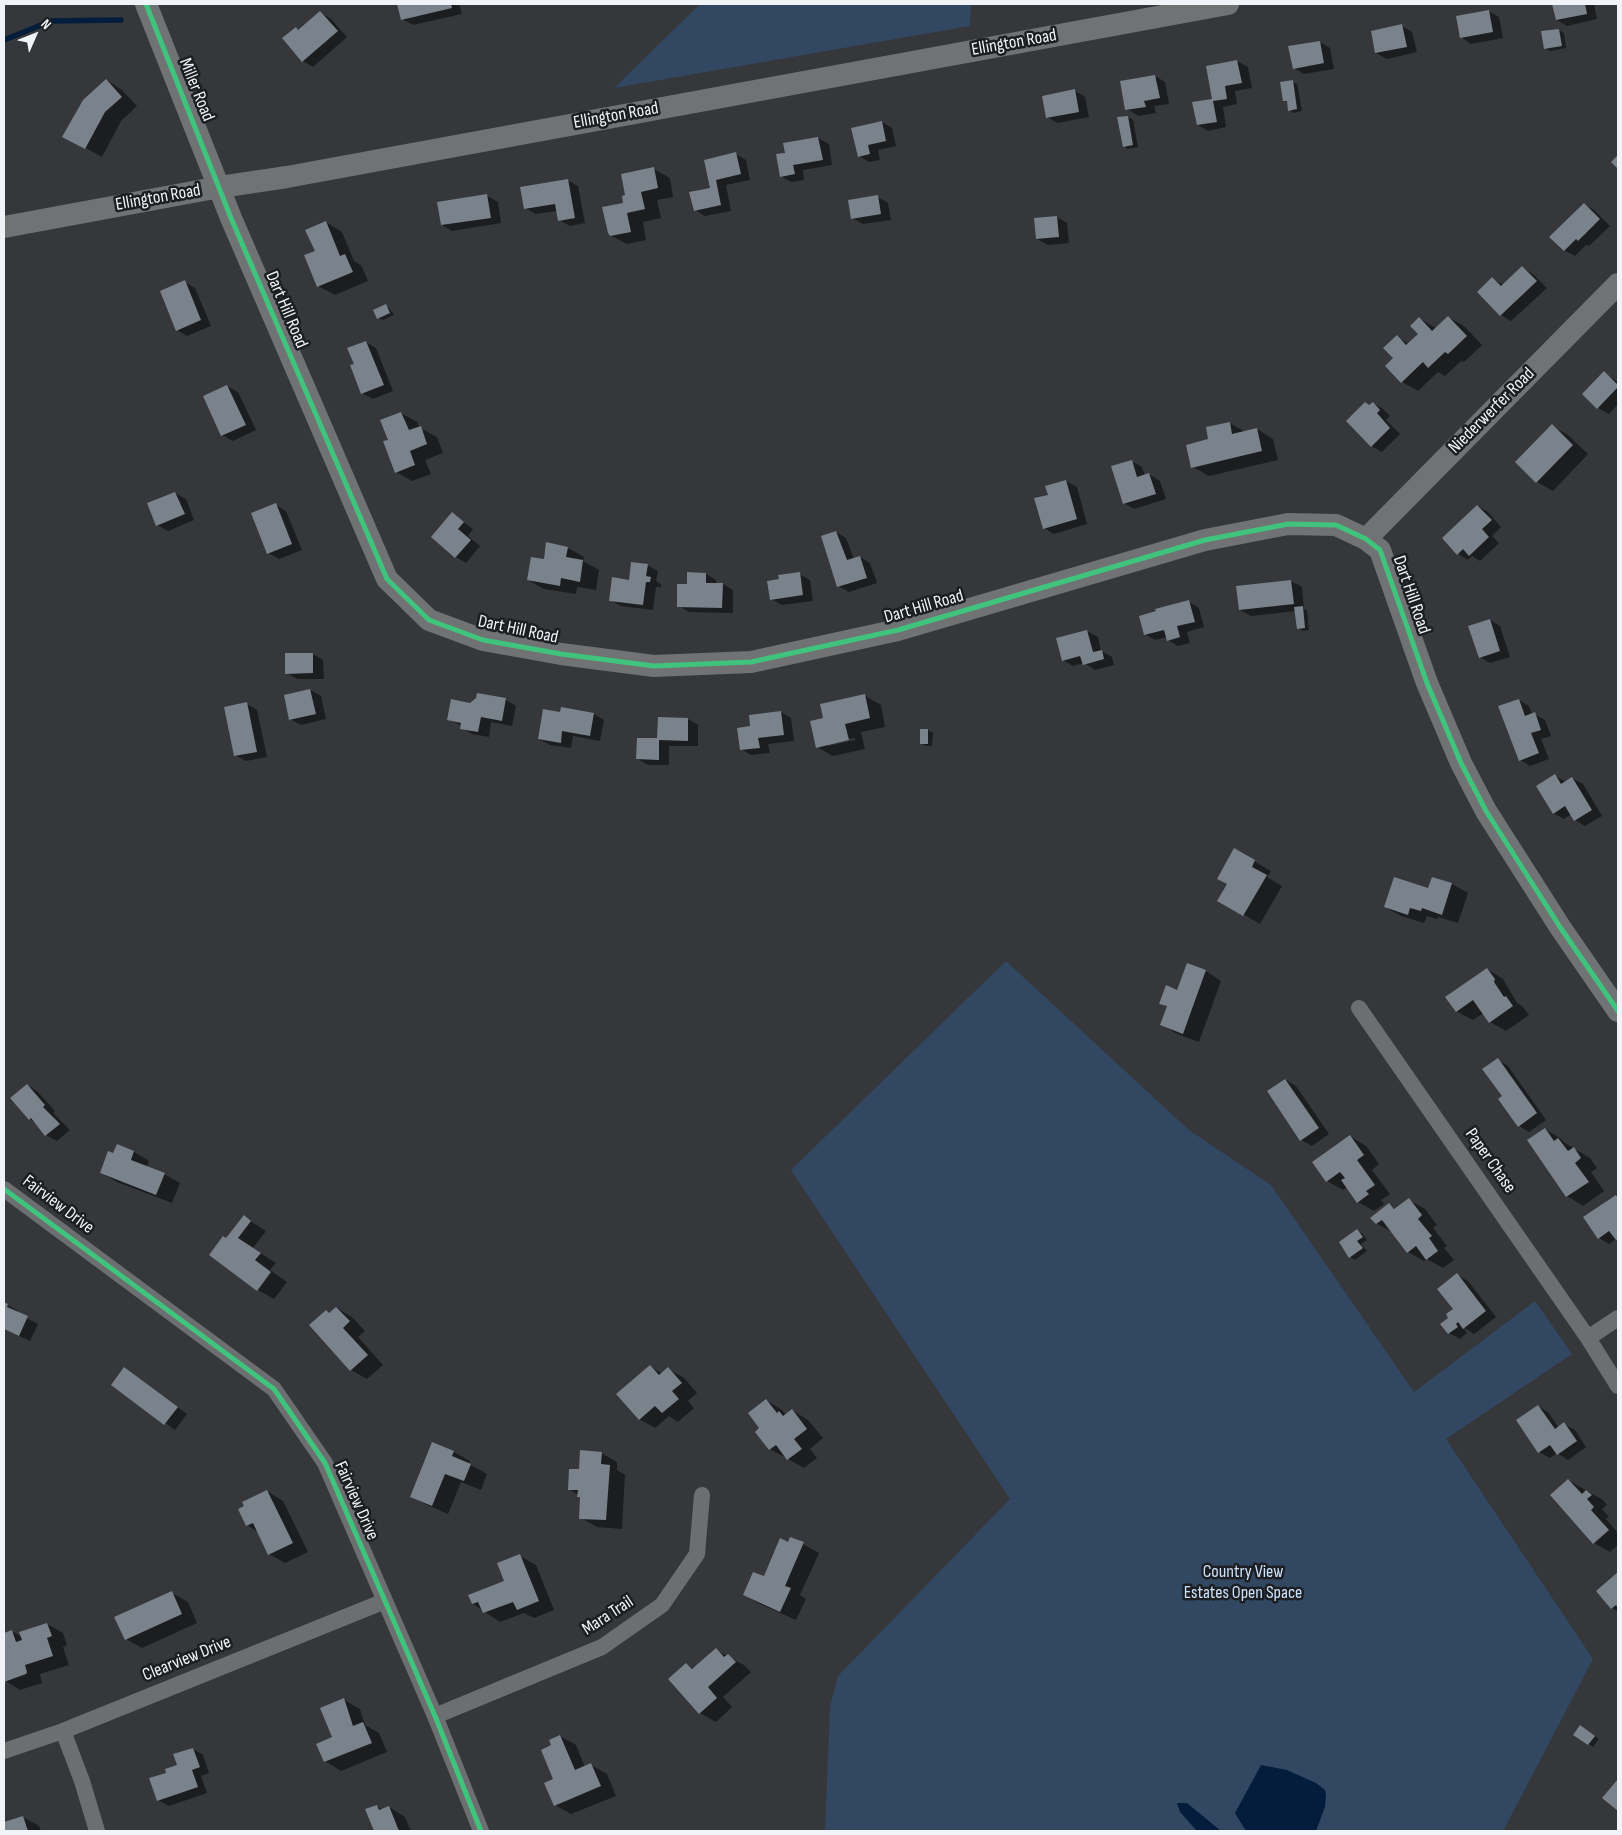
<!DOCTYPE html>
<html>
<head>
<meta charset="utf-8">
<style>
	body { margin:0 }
	#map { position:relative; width:1622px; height:1835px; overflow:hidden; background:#35373a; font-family:"Sofia Sans Condensed",sans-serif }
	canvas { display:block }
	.frame { position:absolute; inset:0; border:5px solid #f0f4f8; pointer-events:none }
	.north { position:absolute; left:10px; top:10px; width:50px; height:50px; -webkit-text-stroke:4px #1c1e21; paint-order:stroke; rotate:46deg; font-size:14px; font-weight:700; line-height:20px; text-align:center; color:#f0f4f8 }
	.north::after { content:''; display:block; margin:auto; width:18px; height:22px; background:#f0f4f8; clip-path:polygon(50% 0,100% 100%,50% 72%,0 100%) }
</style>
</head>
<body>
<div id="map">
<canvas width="1622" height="1835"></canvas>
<div class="frame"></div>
<div class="north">N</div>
</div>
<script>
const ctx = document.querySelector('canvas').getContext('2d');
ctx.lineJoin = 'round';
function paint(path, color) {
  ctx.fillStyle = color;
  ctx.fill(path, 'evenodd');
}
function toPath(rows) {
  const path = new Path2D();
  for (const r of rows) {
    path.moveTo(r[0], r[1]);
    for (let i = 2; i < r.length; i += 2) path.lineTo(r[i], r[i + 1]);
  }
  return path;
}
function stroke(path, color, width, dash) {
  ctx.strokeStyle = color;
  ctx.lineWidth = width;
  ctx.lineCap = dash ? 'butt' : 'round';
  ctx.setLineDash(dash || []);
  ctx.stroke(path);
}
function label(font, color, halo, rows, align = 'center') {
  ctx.font = font + ' "Sofia Sans Condensed",sans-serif';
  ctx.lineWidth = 5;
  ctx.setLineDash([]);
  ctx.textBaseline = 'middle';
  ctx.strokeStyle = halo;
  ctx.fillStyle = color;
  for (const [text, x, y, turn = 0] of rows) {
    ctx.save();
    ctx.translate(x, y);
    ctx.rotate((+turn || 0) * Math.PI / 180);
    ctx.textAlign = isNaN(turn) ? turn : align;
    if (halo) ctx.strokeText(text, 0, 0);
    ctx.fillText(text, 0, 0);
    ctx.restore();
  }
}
const green = toPath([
	[700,4,971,4,970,26,614,88],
	[1006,961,1189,1130,1271,1185,1414,1392,1535,1301,1572,1354,1446,1439,1593,1659,1503,1831,825,1831,830,1706,838,1676,1010,1499,791,1170]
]);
const water = toPath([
	[1261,1765,1287,1770,1316,1783,1325,1790,1326,1795,1325,1807,1316,1831,1246,1831,1235,1813],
	[1177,1803,1187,1803,1221,1831,1197,1831,1180,1812]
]);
const shadow = toPath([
	[399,4,459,4,462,14,413,25,402,19],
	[1553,4,1594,4,1597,19,1567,26,1557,20],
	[1489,11,1499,17,1503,38,1471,44,1461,37],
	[321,13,331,19,347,37,313,67,303,61,296,28,300,30],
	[1402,26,1412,32,1417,52,1387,59,1376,53],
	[1559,30,1564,33,1566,48,1550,51,1545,48],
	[1320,42,1330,48,1334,69,1304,74,1294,68],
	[1237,61,1248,67,1252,88,1235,91,1237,104,1223,107,1226,127,1208,131,1198,125],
	[1155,76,1165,82,1169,104,1154,106,1156,113,1139,116,1127,109],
	[106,80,122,90,137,106,121,121,102,157,64,136],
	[1293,82,1297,84,1302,111,1294,113,1289,110,1288,103,1284,100],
	[1075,91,1085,97,1089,117,1058,123,1047,117],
	[1128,117,1133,120,1138,147,1128,149,1124,146],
	[882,122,892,128,896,146,878,150,880,160,869,162,859,156],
	[818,138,829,144,832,165,803,170,804,180,791,182,781,176,786,154,784,144],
	[736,154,746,160,750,180,726,185,731,211,705,216,695,210,712,189,705,161],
	[654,169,670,178,673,197,657,200,661,218,643,222,646,240,627,244,610,235,627,196],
	[567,180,578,186,585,223,570,226,559,220,557,211,536,214,525,208],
	[487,196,498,202,501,223,452,231,442,225],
	[878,197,888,203,891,220,863,224,852,218],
	[1584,204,1594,210,1610,226,1589,246,1586,245,1575,256,1564,250],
	[1057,217,1067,223,1069,243,1048,245,1037,239],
	[326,222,342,232,354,261,361,265,368,281,335,295,318,286,316,252],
	[1523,268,1533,274,1547,288,1511,321,1501,315,1479,292,1493,279,1503,285],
	[185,282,195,288,211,326,187,336,177,330],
	[386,306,390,309,394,315,383,320,378,318],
	[1448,317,1464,326,1482,345,1464,362,1461,361,1445,376,1438,372,1418,391,1402,382,1394,358,1397,337,1409,344,1420,334,1420,319,1436,328],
	[366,342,376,348,393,391,373,399,362,393,355,365],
	[1604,373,1618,382,1618,404,1609,414,1598,408,1584,394],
	[227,386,238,392,256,430,233,441,222,435],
	[1373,403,1383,409,1390,416,1386,420,1400,434,1382,452,1371,446,1370,406],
	[401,413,417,422,420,428,437,437,443,453,425,460,431,474,412,481,396,472,389,440],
	[1230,423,1245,432,1257,429,1273,439,1278,460,1209,476,1193,467,1210,440],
	[1552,426,1568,435,1588,454,1553,491,1537,482],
	[1131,461,1142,467,1145,476,1149,474,1160,481,1166,499,1134,509,1124,503],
	[1066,481,1077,487,1087,524,1054,534,1044,528,1049,495],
	[175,493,186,499,194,520,168,531,157,525],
	[276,505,286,511,302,550,279,559,268,553],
	[1478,506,1488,512,1501,527,1492,536,1499,543,1480,561,1472,556,1468,560,1458,554],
	[452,514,473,529,468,536,480,546,466,563,456,557],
	[836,532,846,538,854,559,860,557,870,563,877,583,849,592,838,586],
	[568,548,584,557,583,561,599,570,596,590,577,587,576,594,544,589,528,580,545,561],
	[647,565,658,571,656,581,661,584,661,587,656,587,653,610,621,606,610,600],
	[706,574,716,580,716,584,723,584,733,590,733,613,689,612,679,606,689,585],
	[799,574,810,580,813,601,782,605,771,599],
	[1291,581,1302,587,1304,609,1307,610,1309,630,1303,631,1298,628,1296,611,1251,616,1240,610,1238,587],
	[1189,602,1199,608,1204,627,1187,632,1190,643,1178,646,1168,640,1167,637,1155,640,1145,634],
	[1490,620,1500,626,1510,657,1490,663,1480,657],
	[1087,631,1098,637,1101,651,1112,657,1114,665,1095,670,1084,663,1073,666,1063,660],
	[313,654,323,660,324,679,297,679,286,673],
	[310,690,321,696,326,719,301,725,290,719],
	[478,694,506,700,516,706,512,726,491,722,489,737,472,734,462,728,462,726,448,719,470,704,477,698],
	[865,696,881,705,885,727,861,732,865,749,833,756,817,747,824,719],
	[855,738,855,740,828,746,828,743],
	[1519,700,1529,706,1532,714,1534,714,1545,720,1551,736,1541,739,1549,759,1530,766,1520,760],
	[247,704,257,710,267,757,246,761,235,755],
	[781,712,791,718,794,741,768,744,770,753,751,755,741,749,751,727],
	[561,713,594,714,604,720,600,741,573,736,571,748,550,745,539,739],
	[688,719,698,725,698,746,669,746,669,765,648,765,638,759,659,740],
	[928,730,933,733,932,746,926,746,922,744],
	[1555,776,1566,782,1572,778,1583,784,1602,816,1585,826,1575,820,1571,814,1564,819,1553,813],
	[1235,850,1271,871,1267,877,1282,886,1260,924,1219,900,1228,884],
	[1452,884,1468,893,1458,923,1438,917,1437,919,1427,916,1424,923,1401,916,1385,907,1429,889],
	[1487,969,1503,979,1517,1003,1522,1006,1529,1015,1506,1031,1490,1022,1484,1013,1473,1020,1456,1011],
	[1206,971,1221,981,1199,1042,1177,1034,1161,1024,1168,1007,1161,1003],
	[1498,1060,1508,1066,1546,1120,1529,1132,1519,1126,1503,1097],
	[1286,1080,1296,1086,1329,1134,1312,1146,1301,1140],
	[27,1085,37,1091,55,1111,53,1113,70,1130,57,1141,46,1135,36,1123,29,1119],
	[1545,1129,1561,1139,1565,1143,1590,1158,1597,1168,1591,1172,1604,1191,1583,1206,1567,1196,1529,1141],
	[1350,1136,1366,1146,1379,1164,1372,1170,1390,1194,1381,1200,1384,1204,1374,1211,1358,1202,1348,1187,1343,1190,1327,1181],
	[134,1152,149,1161,147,1167,164,1174,180,1183,172,1203,117,1182,101,1173,114,1154],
	[1616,1197,1618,1198,1618,1240,1616,1239,1609,1244,1599,1238],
	[1409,1200,1425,1209,1437,1225,1433,1228,1447,1246,1444,1248,1454,1260,1443,1268,1427,1259,1424,1261,1408,1252,1392,1232,1376,1223,1389,1205,1396,1209],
	[244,1217,266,1231,253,1248,276,1263,270,1270,287,1282,274,1299,258,1290,210,1254,227,1239],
	[1357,1231,1362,1233,1367,1240,1361,1244,1367,1251,1355,1260,1350,1257],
	[1457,1275,1468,1281,1496,1317,1474,1334,1463,1327,1467,1333,1460,1339,1449,1333,1450,1318,1454,1309],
	[4,1303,18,1311,17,1313,38,1324,30,1341,4,1329],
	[337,1308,353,1318,365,1331,358,1337,383,1365,367,1379,351,1370,326,1311,330,1314],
	[650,1367,663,1374,668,1369,684,1378,697,1393,688,1401,694,1408,678,1422,669,1416,655,1428,639,1419],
	[125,1369,187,1414,175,1430,113,1384],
	[766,1400,782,1410,786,1415,792,1410,808,1420,823,1438,810,1449,817,1458,804,1468,770,1449,757,1432,761,1428],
	[1538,1406,1548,1412,1559,1428,1564,1424,1575,1430,1586,1447,1568,1460,1557,1453,1550,1458,1539,1452],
	[433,1443,454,1452,470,1461,469,1464,487,1474,481,1490,461,1482,448,1514,427,1505,411,1496],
	[601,1453,617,1462,617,1470,625,1475,622,1529,597,1527,581,1518,582,1498,569,1489,580,1471],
	[1568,1480,1603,1500,1607,1505,1602,1509,1609,1517,1606,1519,1618,1533,1618,1545,1610,1552,1594,1543,1552,1495],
	[267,1491,283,1501,308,1552,285,1563,269,1554,258,1532,247,1525],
	[789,1543,803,1544,819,1553,800,1595,806,1599,796,1620,760,1604,744,1595,764,1578],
	[520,1556,536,1565,554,1610,534,1618,524,1613,500,1622,473,1604,506,1581],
	[1618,1574,1618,1612,1612,1608,1598,1591],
	[172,1593,188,1602,197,1623,142,1648,126,1639],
	[47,1624,63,1633,67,1645,63,1647,69,1665,40,1674,42,1683,20,1690,4,1680,4,1634,12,1631,22,1637],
	[716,1650,744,1665,751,1672,723,1697,732,1707,716,1722,700,1713,686,1664,694,1669],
	[344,1700,360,1709,365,1725,379,1733,387,1752,341,1771,325,1761,334,1738],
	[1585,1730,1599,1739,1593,1747,1589,1744],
	[560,1736,576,1745,585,1767,591,1765,607,1774,616,1796,571,1814,555,1805,553,1746],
	[193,1749,203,1755,209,1773,201,1776,207,1793,169,1806,158,1800,167,1773,178,1766],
	[377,1806,383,1810,389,1807,405,1817,411,1831,375,1831,367,1810],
	[23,1817,39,1826,41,1831,4,1831,4,1823]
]);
const stream = toPath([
	[4,40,51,21,121,20]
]);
const building = toPath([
	[397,4,451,4,452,8,401,20],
	[1552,4,1585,4,1587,14,1556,20],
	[1489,10,1493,32,1460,38,1456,16],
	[320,11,338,31,302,62,282,38,296,27,298,30],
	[1402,24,1407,47,1375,53,1371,31],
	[1559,29,1562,46,1544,49,1541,31],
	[1320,41,1324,63,1293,69,1288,46],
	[1237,60,1242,83,1225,86,1227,99,1213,101,1217,122,1197,125,1192,102,1212,99,1206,66],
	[1155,75,1160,98,1144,101,1146,107,1125,110,1120,81],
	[106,79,122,97,105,112,85,149,62,137,83,100],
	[1293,80,1297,109,1288,111,1287,101,1283,101,1280,82],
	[1075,89,1079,112,1046,118,1042,96],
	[1128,116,1133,145,1123,147,1117,117],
	[882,121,886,141,868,145,870,154,858,157,851,128],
	[818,137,823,160,793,165,795,174,780,177,776,154,785,153,783,143],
	[736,152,741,174,716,180,721,205,694,211,689,192,710,188,704,160],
	[1618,155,1618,169,1611,162],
	[654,167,658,188,641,192,645,209,627,213,631,232,610,236,608,233,602,207,623,203,622,196,625,195,621,174],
	[568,179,575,218,558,221,555,204,524,209,520,187],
	[487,194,491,218,441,225,437,202],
	[878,195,881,214,851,219,848,200],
	[1584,203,1600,219,1578,241,1576,239,1564,251,1549,237],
	[1057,216,1059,237,1036,239,1034,218],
	[326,221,340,256,345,254,353,272,317,287,304,255,315,251,305,230],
	[1522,266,1537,281,1500,316,1477,292,1492,277,1501,286],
	[185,280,201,320,176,331,160,291],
	[386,304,390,313,377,319,373,310],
	[1448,316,1467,336,1448,354,1445,352,1428,368,1423,362,1401,383,1385,366,1393,358,1383,348,1397,335,1406,345,1418,334,1410,326,1419,317,1432,331],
	[366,341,384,385,361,394,350,365,354,364,347,348],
	[1604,371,1618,385,1618,387,1597,409,1582,394],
	[227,385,246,425,221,436,203,396],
	[1365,402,1369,405,1373,402,1380,410,1377,413,1390,428,1371,447,1346,421],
	[401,412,409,430,421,426,427,444,410,451,415,465,395,473,383,441,388,440,380,420],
	[1230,422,1232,434,1257,428,1262,451,1191,468,1186,445,1208,439,1206,427],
	[1552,424,1573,445,1536,483,1515,462],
	[1132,460,1137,477,1149,473,1156,494,1123,504,1111,466],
	[1066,480,1077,519,1043,529,1034,498,1048,495,1045,486],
	[175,492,185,514,156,526,147,503],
	[276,503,292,544,267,554,251,513],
	[1477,505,1492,520,1482,529,1489,537,1469,556,1463,549,1457,555,1442,538],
	[452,512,464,522,458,529,471,540,455,558,431,537],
	[836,531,847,560,860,556,867,578,837,587,821,536],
	[546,542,568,547,566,557,583,560,580,582,561,578,560,586,527,580,531,557,544,559],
	[631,562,648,564,646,576,651,577,650,582,646,582,643,605,609,601,612,577,629,580],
	[687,572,706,573,706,583,723,583,722,608,677,607,677,584,687,584],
	[800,572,803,595,770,600,767,581,779,579,778,575],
	[1291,580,1294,604,1239,610,1236,586],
	[1189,600,1195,622,1177,626,1180,637,1167,641,1164,630,1144,635,1139,616,1156,611,1155,609],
	[1303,606,1305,628,1297,629,1294,607],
	[1490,619,1500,651,1479,658,1468,626],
	[1087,630,1093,652,1102,650,1104,659,1083,665,1080,656,1062,661,1056,638],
	[285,653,313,653,313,673,285,674],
	[310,689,316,714,289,720,284,695],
	[477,693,506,698,502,721,481,717,478,732,460,729,461,723,447,720,451,699,470,703,476,698],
	[865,694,870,718,845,724,849,740,816,748,810,721,823,718,820,704],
	[1519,699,1525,716,1535,712,1541,730,1531,733,1539,753,1519,761,1498,706],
	[247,702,257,752,234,756,224,707],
	[561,707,594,713,590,736,562,731,561,743,538,739,543,709,560,712],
	[781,711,784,735,758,738,760,748,740,750,737,728,750,726,749,715],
	[658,717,688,718,688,741,659,740,659,760,636,759,637,738,657,738],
	[920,729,928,729,928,744,920,744],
	[1555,774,1561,784,1572,777,1592,810,1574,821,1565,806,1553,814,1536,786],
	[1234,848,1255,860,1252,867,1267,875,1243,916,1217,901,1227,884,1217,879],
	[1394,877,1428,888,1432,877,1452,883,1442,915,1422,908,1421,911,1410,908,1408,915,1384,907],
	[1187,963,1206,970,1183,1034,1160,1025,1167,1006,1159,1004,1166,985,1177,990],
	[1487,968,1495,979,1494,982,1504,997,1506,996,1513,1006,1489,1023,1473,1000,1456,1012,1445,997],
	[1498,1058,1537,1113,1518,1127,1498,1099,1502,1096,1482,1069],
	[1285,1079,1319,1128,1300,1141,1267,1091],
	[27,1084,45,1105,43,1107,60,1124,45,1136,31,1118,29,1120,10,1098],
	[1545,1128,1554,1141,1558,1138,1568,1151,1574,1147,1581,1158,1575,1163,1589,1182,1566,1197,1527,1140],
	[1350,1135,1364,1155,1357,1160,1375,1185,1366,1191,1369,1194,1357,1203,1341,1180,1345,1178,1340,1172,1326,1182,1312,1162],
	[117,1144,134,1151,131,1160,165,1173,156,1195,100,1173,108,1151,113,1153],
	[1616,1195,1618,1198,1618,1239,1616,1240,1609,1231,1598,1239,1583,1217],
	[1409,1198,1422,1215,1418,1219,1432,1236,1429,1238,1438,1251,1426,1260,1416,1246,1407,1253,1382,1220,1376,1224,1370,1218,1389,1203,1394,1209],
	[244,1215,251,1221,238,1238,261,1253,255,1260,271,1272,257,1291,209,1255,223,1236,226,1238],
	[1357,1229,1363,1237,1357,1241,1363,1248,1349,1258,1339,1242],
	[1457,1273,1486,1311,1463,1329,1458,1322,1456,1324,1458,1327,1448,1334,1440,1324,1448,1318,1446,1314,1453,1309,1437,1289],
	[4,1302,8,1304,7,1307,28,1316,19,1336,4,1329],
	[336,1307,350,1321,343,1328,368,1355,350,1371,309,1325,326,1310,329,1313],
	[650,1365,659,1375,668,1367,682,1383,672,1391,679,1399,662,1413,655,1406,639,1420,616,1394],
	[124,1367,178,1407,164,1425,111,1385],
	[766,1399,777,1413,779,1411,783,1416,792,1409,807,1429,794,1439,802,1449,787,1460,776,1445,769,1450,755,1432,759,1428,748,1413],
	[1538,1405,1555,1429,1564,1422,1577,1441,1557,1455,1550,1445,1538,1453,1516,1420],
	[432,1442,454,1451,452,1456,471,1464,464,1481,445,1474,432,1506,410,1497],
	[580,1450,602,1452,601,1464,610,1465,606,1520,579,1519,580,1497,577,1497,578,1490,568,1490,569,1469,579,1469],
	[1568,1479,1582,1494,1586,1490,1592,1495,1587,1499,1594,1507,1591,1510,1609,1530,1593,1544,1550,1495],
	[267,1490,293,1543,268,1555,253,1523,246,1526,238,1509,244,1506,242,1502],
	[790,1537,804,1542,785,1586,791,1588,780,1612,743,1595,753,1572,764,1576,780,1538,788,1542],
	[520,1554,539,1601,517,1610,513,1602,483,1613,478,1602,472,1604,468,1595,504,1581,497,1563],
	[1618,1572,1618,1608,1616,1605,1611,1609,1596,1591],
	[172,1591,182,1614,125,1640,114,1617],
	[47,1623,52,1636,47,1638,53,1656,25,1665,27,1672,26,1674,4,1682,4,1633,12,1630,16,1642,22,1640,19,1632],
	[716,1648,724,1657,728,1654,736,1662,708,1687,717,1698,699,1714,668,1679,686,1663,692,1669],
	[344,1698,353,1726,363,1722,372,1743,324,1762,316,1744,332,1737,320,1708],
	[1580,1725,1595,1736,1588,1745,1573,1735],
	[560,1735,575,1770,591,1763,601,1786,554,1806,544,1783,553,1779,541,1750,551,1745,549,1740],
	[193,1748,200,1767,192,1770,198,1787,157,1801,149,1778,166,1773,165,1769,177,1765,173,1754],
	[1618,1779,1618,1811,1602,1798],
	[377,1805,379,1810,389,1806,399,1831,374,1831,365,1809],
	[23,1816,28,1831,4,1831,4,1822]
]);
const street = toPath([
	[1359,1008,1588,1338,1618,1386],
	[4,1189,274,1389,325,1463,435,1716,481,1831],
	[1588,1338,1618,1318],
	[435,1716,602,1647,662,1605,697,1554,702,1495],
	[63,1731,82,1781,97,1831],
	[4,1751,63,1731,385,1601]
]);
const secondary = toPath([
	[146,4,231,218,387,579,429,620,483,640,561,654,654,666,751,662,898,630,1205,540,1288,524,1336,525,1366,539,1380,550,1427,683,1461,763,1486,811,1560,927,1618,1011],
	[4,227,220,187,287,177,1228,4],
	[1366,539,1618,284]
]);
const cycleway = toPath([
	[146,4,231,218,387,579,429,620,483,640,561,654,654,666,751,662,898,630,1205,540,1288,524,1336,525,1366,539,1380,550,1427,683,1461,763,1486,811,1560,927,1618,1011],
	[4,1189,274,1389,325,1463,435,1716,481,1831]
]);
const streetNames = [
	["Ellington Road",1014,43,-10],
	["Miller Road",196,90,68],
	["Ellington Road",616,116,-10],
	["Ellington Road",158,198,-10],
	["Dart Hill Road",286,310,67],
	["Niederwerfer Road",1492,411,-45],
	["Dart Hill Road",1411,595,71],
	["Dart Hill Road",924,607,-16],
	["Dart Hill Road",518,630,12],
	["Paper Chase",1490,1161,55],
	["Fairview Drive",58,1205,37],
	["Fairview Drive",356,1501,66],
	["Mara Trail",608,1616,-33],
	["Clearview Drive",187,1659,-22]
];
const parkNames = [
	["Country View",1243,1572],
	["Estates Open Space",1243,1593]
];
paint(green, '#324762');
paint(water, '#051d3c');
paint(shadow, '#0007');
stroke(stream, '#051d3c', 5.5);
paint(building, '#7a828c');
stroke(street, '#6d6e70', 16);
stroke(secondary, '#707273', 22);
stroke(cycleway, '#40c37c', 5);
label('18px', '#f0f4f8', '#1c1e21', streetNames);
label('18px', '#cbe1fa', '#1c1e21', parkNames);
</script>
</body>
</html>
